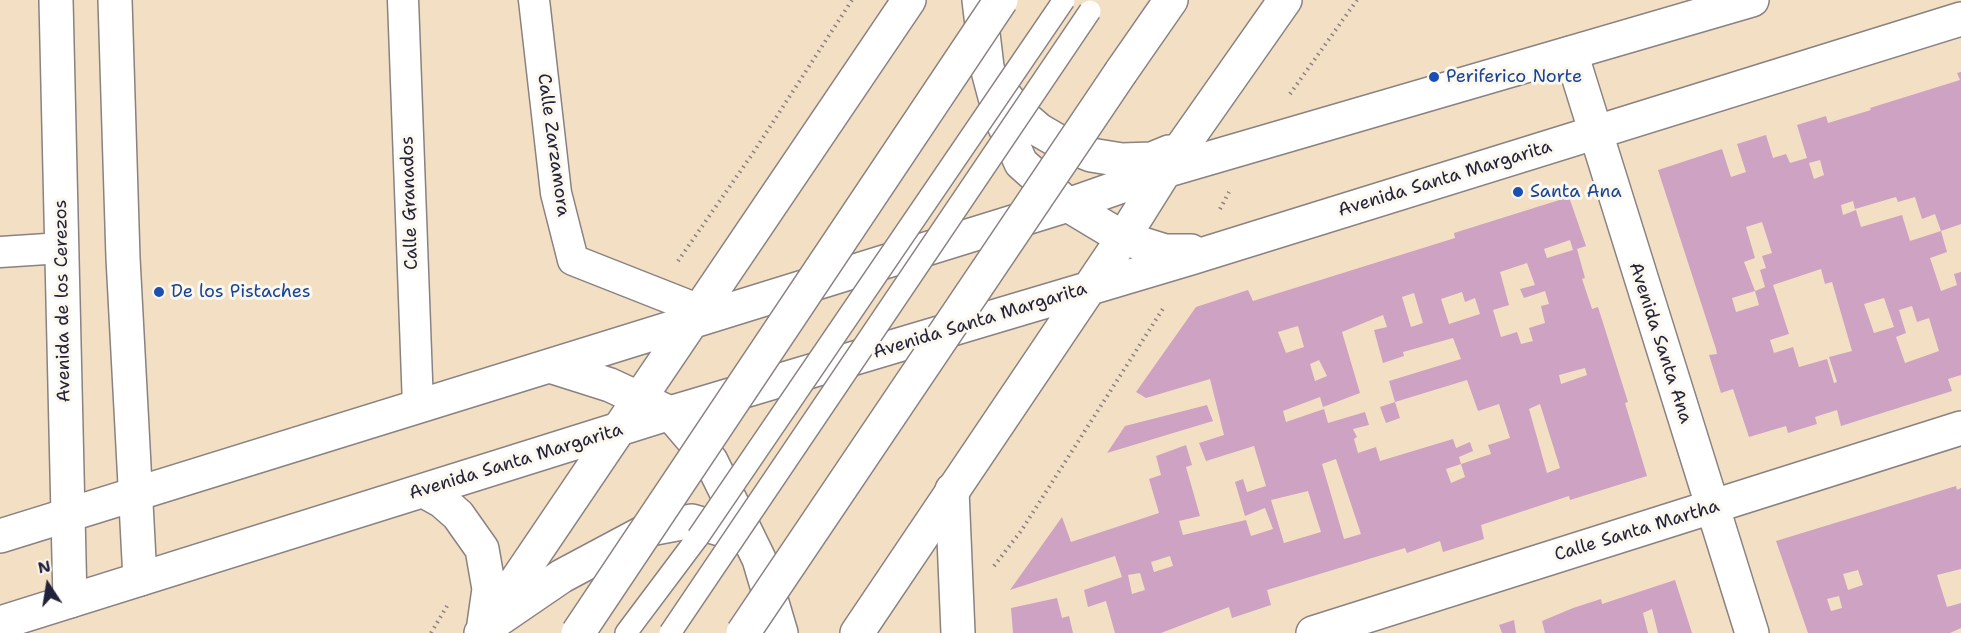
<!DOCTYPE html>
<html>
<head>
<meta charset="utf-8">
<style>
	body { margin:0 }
	#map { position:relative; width:1961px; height:633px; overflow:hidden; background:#f3e0c4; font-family:"Shantell Sans",sans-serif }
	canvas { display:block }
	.north { position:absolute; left:18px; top:555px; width:60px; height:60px; -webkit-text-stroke:4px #fbf7ec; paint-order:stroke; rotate:348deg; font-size:16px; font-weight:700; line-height:24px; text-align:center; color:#22223b }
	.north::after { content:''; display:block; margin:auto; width:21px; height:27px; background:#22223b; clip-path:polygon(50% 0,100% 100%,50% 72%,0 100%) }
</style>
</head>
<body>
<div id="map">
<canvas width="1961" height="633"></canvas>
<div class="north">N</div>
</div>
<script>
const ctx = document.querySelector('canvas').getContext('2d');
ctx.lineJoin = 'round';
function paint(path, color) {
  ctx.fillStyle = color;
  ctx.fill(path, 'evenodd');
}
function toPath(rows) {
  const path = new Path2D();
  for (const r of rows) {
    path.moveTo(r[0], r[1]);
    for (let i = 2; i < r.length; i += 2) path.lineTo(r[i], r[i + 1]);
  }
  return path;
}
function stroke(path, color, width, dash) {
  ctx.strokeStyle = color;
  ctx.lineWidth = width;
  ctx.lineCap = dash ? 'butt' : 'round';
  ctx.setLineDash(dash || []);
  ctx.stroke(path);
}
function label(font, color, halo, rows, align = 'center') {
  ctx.font = font + ' "Shantell Sans",sans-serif';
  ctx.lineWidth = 6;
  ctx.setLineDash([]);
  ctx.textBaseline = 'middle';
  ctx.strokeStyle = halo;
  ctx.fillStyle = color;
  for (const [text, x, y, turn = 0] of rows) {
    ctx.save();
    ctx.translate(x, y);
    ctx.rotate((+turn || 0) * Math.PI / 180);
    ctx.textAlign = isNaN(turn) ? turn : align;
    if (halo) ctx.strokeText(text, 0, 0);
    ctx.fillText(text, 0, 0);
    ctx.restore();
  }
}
const building = toPath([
	[1961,72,1961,224,1941,231,1947,252,1930,258,1941,291,1957,285,1954,274,1961,272,1961,375,1948,379,1952,391,1841,426,1837,410,1815,417,1817,424,1788,433,1786,426,1749,437,1733,389,1721,393,1709,355,1717,354,1716,349,1658,170,1722,149,1731,177,1746,172,1737,144,1766,135,1773,158,1786,154,1790,163,1807,158,1797,125,1826,116,1828,123,1871,110,1870,108,1960,80,1957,73],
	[1820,160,1824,175,1814,179,1809,163],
	[1896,197,1898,202,1915,197,1922,219,1935,214,1941,231,1910,241,1902,215,1861,227,1856,210,1843,215,1841,205,1853,201,1855,209],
	[1762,222,1772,253,1762,256,1766,268,1760,270,1765,287,1755,291,1759,305,1736,312,1732,298,1755,291,1744,262,1755,258,1746,227],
	[1821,269,1825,284,1832,282,1852,351,1829,357,1837,382,1834,383,1827,359,1799,367,1793,347,1774,353,1770,340,1789,334,1773,285],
	[1884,298,1894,327,1874,333,1864,304],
	[1912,306,1917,322,1929,318,1939,351,1905,363,1896,337,1906,333,1899,310],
	[1569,197,1586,246,1577,249,1585,278,1582,279,1592,309,1598,307,1628,402,1625,403,1647,476,1570,500,1569,496,1481,525,1484,539,1443,552,1440,541,1407,553,1405,548,1267,590,1271,605,1232,618,1229,607,1161,633,1115,633,1106,601,1088,607,1084,590,1122,577,1115,556,1010,590,1062,517,1071,542,1159,513,1149,479,1161,475,1156,456,1186,445,1192,465,1186,467,1200,516,1179,521,1183,535,1246,520,1251,536,1273,529,1265,508,1245,516,1235,482,1243,479,1247,492,1266,486,1254,446,1206,461,1199,443,1224,435,1210,379,1146,398,1136,392,1196,307,1248,290,1253,301,1455,238,1454,233],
	[1570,240,1573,250,1547,258,1544,249],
	[1527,263,1535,285,1520,289,1524,298,1545,291,1549,304,1541,306,1545,323,1529,328,1533,341,1521,344,1517,332,1501,337,1493,310,1509,305,1500,272],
	[1462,292,1465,302,1475,298,1480,314,1449,324,1441,299],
	[1414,293,1423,323,1411,327,1402,297],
	[1383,315,1387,327,1374,330,1383,363,1404,356,1403,352,1453,338,1461,359,1389,381,1395,402,1467,380,1478,411,1499,404,1510,438,1488,445,1491,454,1461,464,1465,477,1451,483,1446,469,1461,464,1459,457,1473,451,1470,442,1456,448,1453,439,1380,461,1376,447,1358,453,1354,439,1357,437,1353,429,1369,425,1365,412,1328,423,1324,409,1286,422,1283,411,1320,397,1323,407,1360,393,1342,332],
	[1298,326,1304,347,1286,353,1278,332],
	[1319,360,1327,376,1315,381,1310,364],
	[1585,368,1587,375,1561,384,1559,375],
	[1540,404,1560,468,1547,473,1529,409],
	[1336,459,1361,534,1344,539,1322,464],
	[1308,491,1321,532,1284,543,1271,500],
	[1170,556,1173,566,1154,572,1151,562],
	[1140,573,1145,590,1132,594,1128,575],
	[1395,402,1400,418,1386,423,1380,407],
	[1207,405,1213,421,1107,453,1125,426],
	[1956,486,1957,490,1961,488,1961,569,1937,575,1947,607,1961,603,1961,628,1950,633,1808,633,1776,541],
	[1858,570,1863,585,1848,590,1843,574],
	[1839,596,1842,608,1831,611,1827,599],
	[1675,580,1692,633,1658,633,1652,609,1643,613,1648,633,1545,633,1542,621,1573,608,1601,599,1602,604],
	[1057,598,1062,618,1069,616,1073,633,1013,633,1011,608],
	[1514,620,1516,633,1502,633,1499,625]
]);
const path = toPath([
	[1290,94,1357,0],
	[1220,209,1229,192],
	[678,261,753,153,852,0],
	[994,566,1021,531,1164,307],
	[431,633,447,606]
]);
const service = toPath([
	[626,633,698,537]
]);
const pedestrian = toPath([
	[403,0,418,406],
	[534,0,556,193,573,260,700,310],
	[0,252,62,248]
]);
const minor = toPath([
	[1571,53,1752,633],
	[952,490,958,633],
	[1313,633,1961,428]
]);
const tertiary = toPath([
	[56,0,70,601],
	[115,0,123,258,140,579]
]);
const secondary = toPath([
	[979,0,987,67,1000,116,1021,163,1068,205,1123,238,1165,251,1191,251],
	[998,87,1018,112,1039,130,1063,144,1091,155,1122,160,1152,159,1169,152],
	[550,366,610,385,670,413,711,461,759,559,781,633],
	[424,491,442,501,458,515,482,549,489,589,484,624],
	[0,536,1068,205,1165,171,1752,0],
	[499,619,562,576,650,529,692,521,730,532,736,537],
	[0,623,670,413,1191,258,1961,19],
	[481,633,909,0],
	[857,633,1123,238,1165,171,1285,0]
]);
const motorway = toPath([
	[1121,72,1171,0]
]);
const serviceBridge = toPath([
	[698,537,1064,0],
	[670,633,1090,11]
]);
const motorwayBridge = toPath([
	[578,633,1001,0],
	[743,633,1121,72]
]);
const markers = [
	[1434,77,6,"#1a4fb4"],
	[1518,192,6,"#1a4fb4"],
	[159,292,6,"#1a4fb4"]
];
const transitNames = [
	["Periferico Norte",1446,77],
	["Santa Ana",1530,192],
	["De los Pistaches",171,292]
];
const streetNames = [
	["Calle Zarzamora",553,145,82],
	["Avenida Santa Margarita",1445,179,-17],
	["Calle Granados",410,203,-92],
	["Avenida de los Cerezos",63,301,-91],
	["Avenida Santa Margarita",980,321,-17],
	["Avenida Santa Ana",1660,343,72],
	["Avenida Santa Margarita",516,462,-17],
	["Calle Santa Martha",1637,531,-17]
];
paint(building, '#cda2c2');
stroke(service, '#8a8180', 24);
stroke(pedestrian, '#8a8180', 33);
stroke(minor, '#8a8180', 36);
stroke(tertiary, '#8a8180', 36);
stroke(secondary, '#8a8180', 36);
stroke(motorway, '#8a8180', 36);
stroke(path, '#8a8180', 4, [1.5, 4.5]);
stroke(service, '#fff', 21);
stroke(pedestrian, '#fff', 30);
stroke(minor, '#fff', 33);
stroke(tertiary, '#fff', 33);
stroke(secondary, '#fff', 33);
stroke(motorway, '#fff', 33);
stroke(serviceBridge, '#8a8180', 24, []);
stroke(motorwayBridge, '#8a8180', 36, []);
stroke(serviceBridge, '#fff', 21);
stroke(motorwayBridge, '#fff', 33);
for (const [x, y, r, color] of markers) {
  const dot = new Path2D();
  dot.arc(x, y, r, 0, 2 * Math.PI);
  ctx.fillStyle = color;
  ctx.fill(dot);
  stroke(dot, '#fbf7ec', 2);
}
label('18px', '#164399', '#fbf7ec', transitNames, 'left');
label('18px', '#22223b', '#fbf7ec', streetNames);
</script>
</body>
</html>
